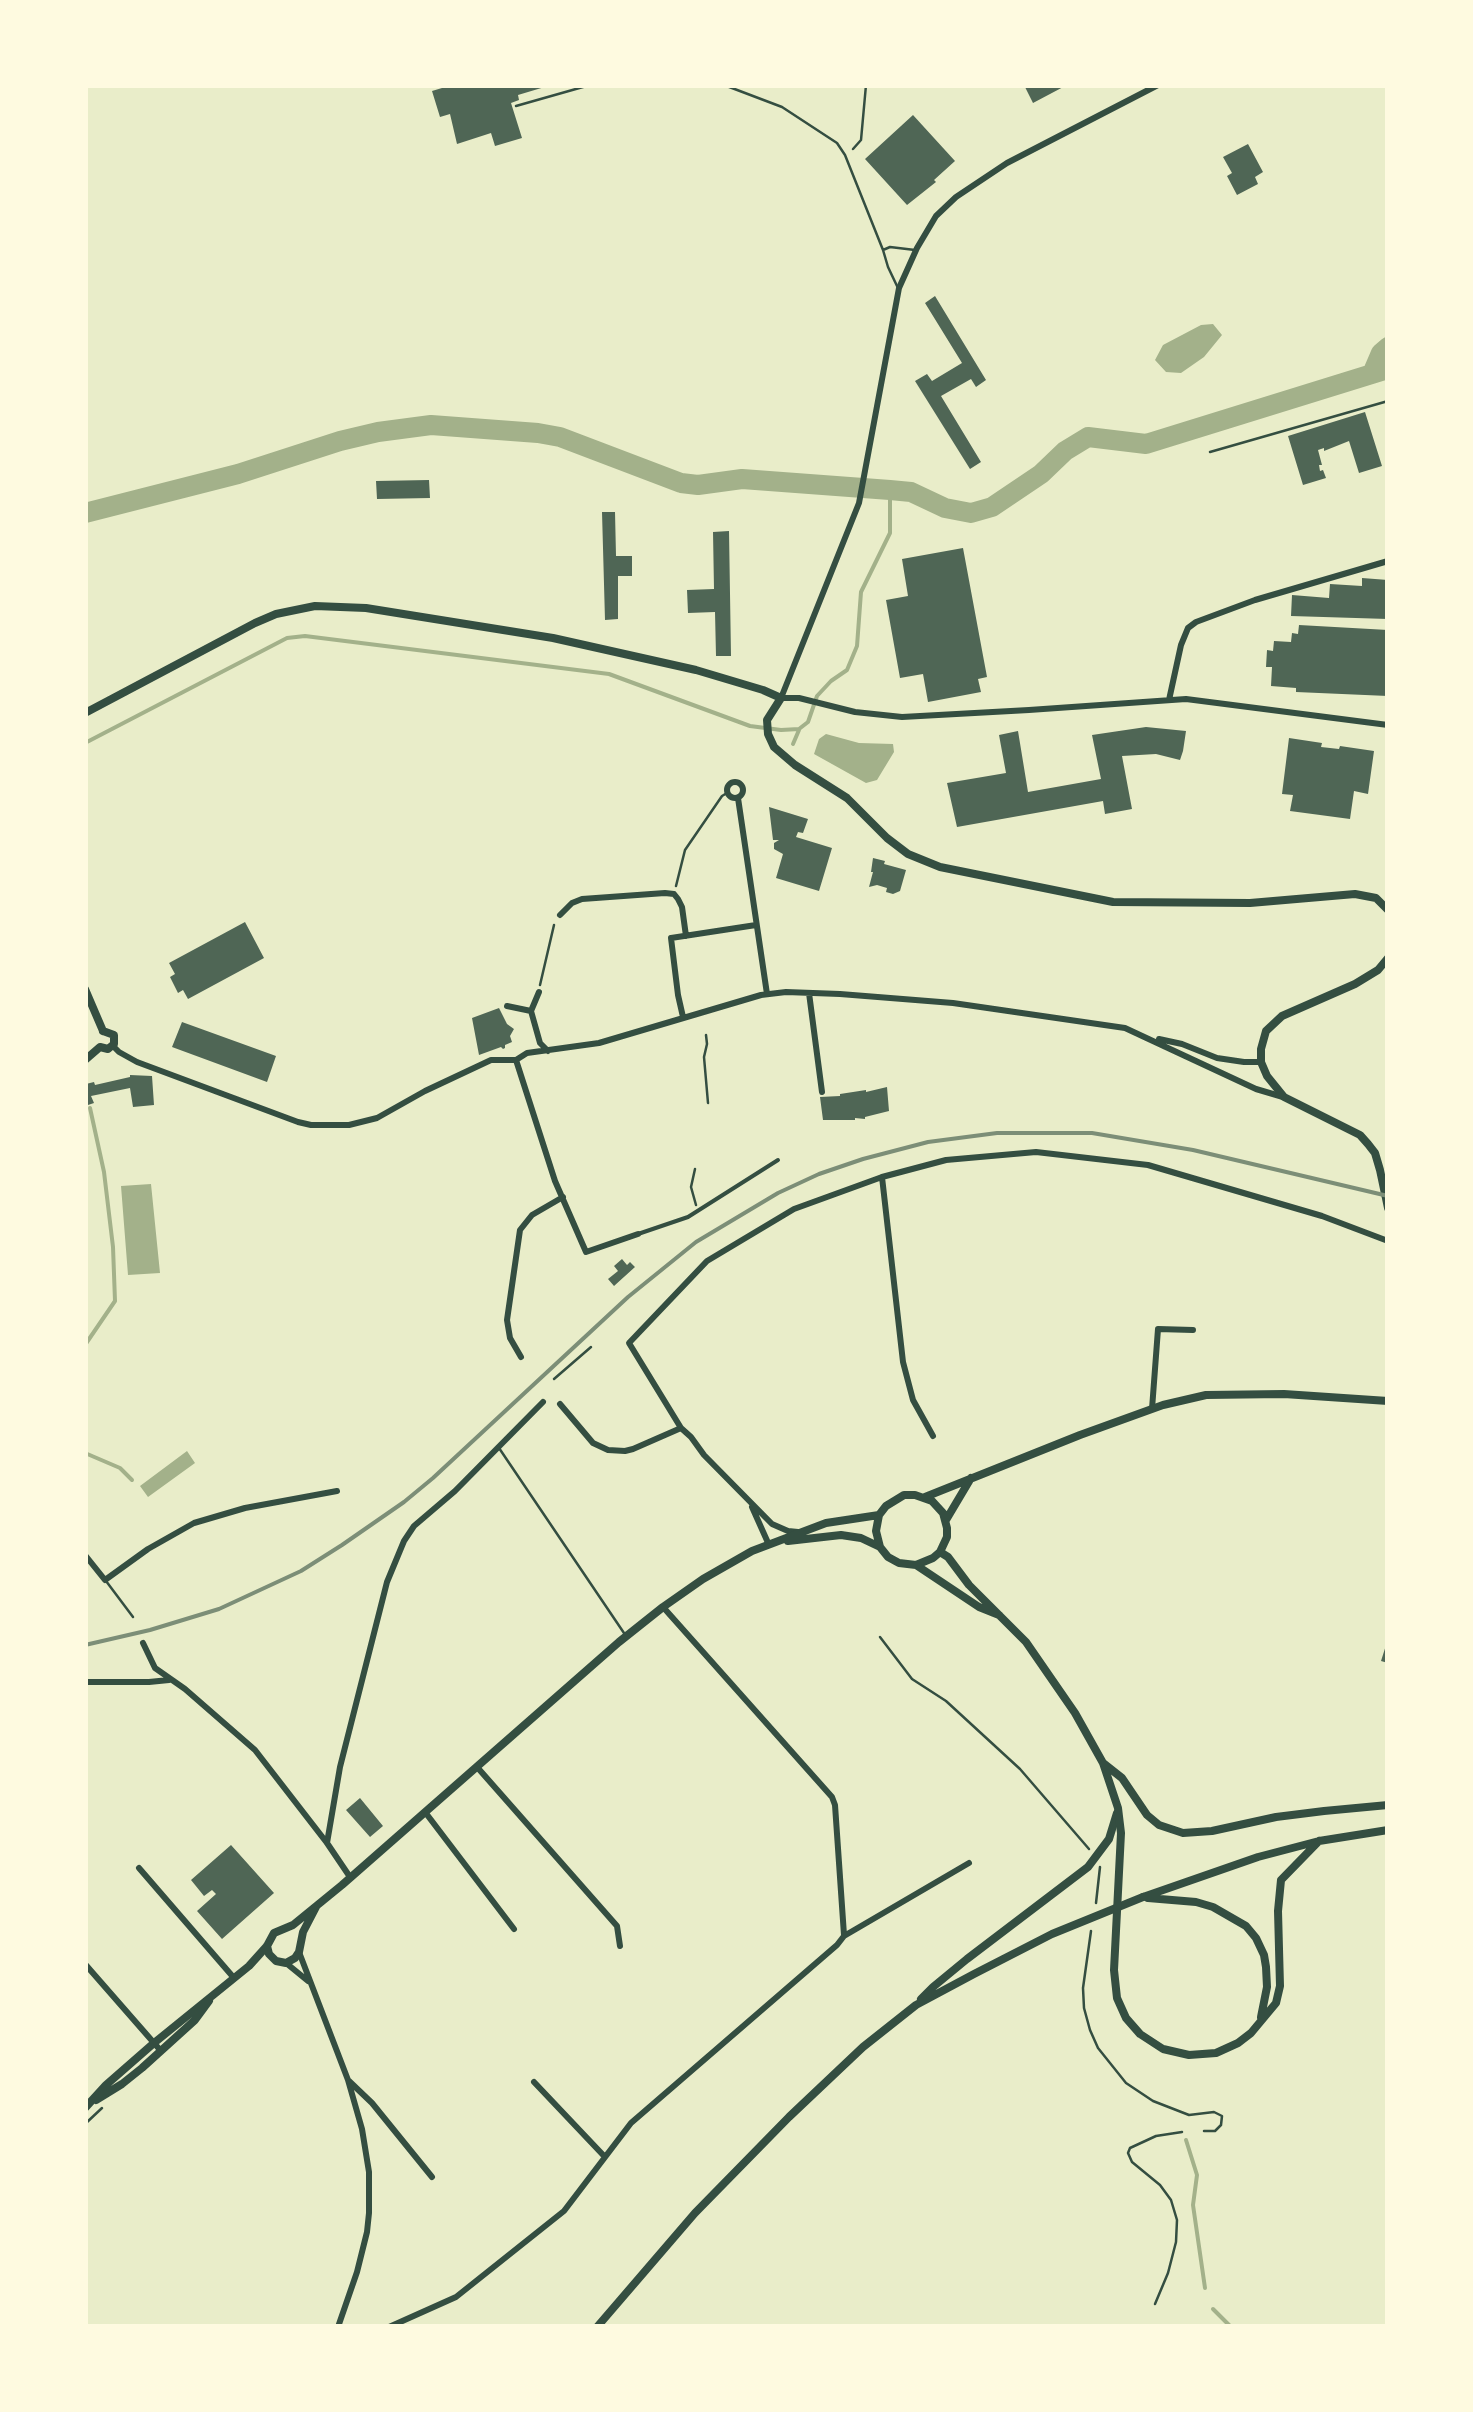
<!DOCTYPE html>
<html>
<head>
<meta charset="utf-8">
<style>
	body { margin:0 }
	#map { position:relative; width:1473px; height:2412px; overflow:hidden; background:#e9edc9; font-family:Lato,sans-serif }
	canvas { display:block }
	.frame { position:absolute; inset:0; border:88px solid #fefae0; pointer-events:none }
</style>
</head>
<body>
<div id="map">
<canvas width="1473" height="2412"></canvas>
<div class="frame"></div>
</div>
<script>
const ctx = document.querySelector('canvas').getContext('2d');
ctx.lineJoin = 'round';
function paint(path, color) {
  ctx.fillStyle = color;
  ctx.fill(path, 'evenodd');
}
function toPath(rows) {
  const path = new Path2D();
  for (const r of rows) {
    if (r.length === 3) {
      path.moveTo(r[0] + r[2], r[1]);
      path.arc(r[0], r[1], r[2], 0, 2 * Math.PI);
      continue;
    }
    path.moveTo(r[0], r[1]);
    for (let i = 2; i < r.length; i += 2) path.lineTo(r[i], r[i + 1]);
  }
  return path;
}
function stroke(path, color, width, dash) {
  ctx.strokeStyle = color;
  ctx.lineWidth = width;
  ctx.lineCap = dash ? 'butt' : 'round';
  ctx.setLineDash(dash || []);
  ctx.stroke(path);
}
const water = toPath([
	[1213,324,1222,335,1204,357,1181,373,1166,372,1155,360,1163,345,1201,325],
	[826,734,859,743,893,744,894,752,877,780,866,783,814,754,819,739],
	[151,1184,160,1273,128,1275,121,1186],
	[187,1451,195,1463,148,1497,140,1486]
]);
const stream = toPath([
	[85,743,287,638,305,636,609,674,750,726,781,730,799,729,808,722,817,696,831,681,847,670,857,646,861,592,890,533,890,490],
	[793,744,799,730],
	[85,1345,115,1301,113,1247,104,1172,90,1108],
	[85,1453,120,1468,132,1480],
	[1186,2140,1197,2175,1193,2205,1205,2288],
	[1213,2309,1231,2327]
]);
const river = toPath([
	[1372,374,1381,353,1388,347],
	[85,513,238,474,340,441,378,432,431,425,538,433,560,437,681,483,698,485,742,479,890,490,911,492,945,508,971,513,992,507,1041,474,1065,451,1088,437,1146,444,1388,369]
]);
const building = toPath([
	[452,85,548,85,548,86,518,95,519,100,511,103,522,138,495,146,491,133,457,144,450,114,440,117,432,91],
	[1024,85,1067,85,1033,103],
	[913,115,955,161,934,180,936,182,907,205,865,159],
	[1248,144,1263,172,1255,177,1258,184,1237,195,1227,176,1232,173,1223,157],
	[935,296,986,380,976,387,971,379,941,396,981,462,970,469,915,381,927,374,932,381,962,363,925,303],
	[1365,412,1382,466,1359,473,1349,441,1324,451,1324,448,1318,450,1322,465,1319,465,1320,471,1323,470,1326,478,1303,485,1288,436],
	[429,480,430,498,377,499,376,481],
	[602,512,615,512,616,556,632,556,632,576,618,576,618,619,605,620],
	[729,531,731,656,716,656,715,612,688,613,687,590,714,589,713,532],
	[963,548,987,677,978,679,981,692,928,702,923,674,900,678,886,600,908,596,902,559],
	[1362,578,1388,580,1388,619,1291,616,1292,595,1329,598,1330,584,1362,586],
	[1299,625,1388,630,1388,696,1296,692,1296,688,1271,686,1272,667,1266,667,1267,650,1273,651,1274,641,1291,642,1292,633,1298,634],
	[1146,727,1186,731,1183,751,1180,760,1156,754,1122,756,1132,809,1105,814,1103,801,957,827,947,783,1006,773,999,735,1018,731,1028,792,1101,779,1092,735],
	[1289,738,1322,743,1321,747,1339,749,1340,746,1374,751,1368,794,1354,791,1350,819,1290,811,1293,795,1282,794],
	[769,807,808,819,803,833,798,832,796,837,832,848,819,891,776,878,783,854,774,849,774,843,779,840,773,840],
	[873,858,885,861,884,864,906,870,900,891,893,894,886,892,887,888,877,885,869,887,873,872,871,872],
	[245,922,264,958,188,999,183,990,178,993,170,977,175,974,169,963],
	[499,1008,507,1024,514,1029,510,1036,512,1042,505,1045,505,1048,503,1049,501,1047,479,1055,472,1018],
	[182,1022,276,1056,267,1082,172,1047],
	[130,1075,152,1076,154,1105,133,1107,130,1088,91,1096,94,1103,85,1106,86,1084,94,1082,95,1085,130,1077],
	[887,1087,889,1111,865,1117,865,1119,855,1118,855,1120,823,1120,820,1097,840,1096,840,1094,866,1090,866,1092],
	[622,1259,627,1265,630,1262,635,1267,614,1286,608,1279,618,1271,614,1266],
	[1388,1639,1388,1663,1381,1661],
	[360,1798,383,1826,370,1837,346,1810],
	[231,1845,274,1893,222,1939,197,1911,216,1894,212,1890,204,1896,191,1880]
]);
const path = toPath([
	[853,149,861,140,866,85],
	[1210,452,1388,401],
	[676,886,685,850,722,796,727,793],
	[540,985,554,925],
	[706,1035,707,1044,704,1057,708,1103],
	[695,1169,691,1187,696,1205],
	[554,1379,591,1347],
	[880,1637,912,1679,946,1701,1020,1769,1089,1849],
	[1096,1903,1100,1867],
	[1091,1931,1083,1988,1084,2008,1090,2030,1098,2048,1126,2083,1153,2101,1189,2115,1214,2112,1222,2116,1221,2125,1215,2131,1204,2131],
	[85,2124,102,2108],
	[1155,2304,1168,2273,1176,2242,1177,2220,1171,2200,1160,2185,1132,2162,1128,2153,1130,2148,1156,2136,1182,2132]
]);
const service = toPath([
	[724,85,782,107,837,143,845,155,883,250,888,267,897,286],
	[516,106,590,85],
	[883,250,890,247,915,250],
	[499,1448,626,1636],
	[106,1581,133,1617]
]);
const pedestrian = toPath([
	[638,1234,688,1217,778,1160]
]);
const minor = toPath([
	[1158,85,1007,163,956,197,936,216,917,248,899,288,859,503,781,698,799,698,855,712,902,717,1029,710,1186,699,1388,725],
	[1169,700,1181,645,1188,628,1196,622,1255,600,1388,561],
	[735,790,8],
	[738,798,767,994],
	[560,915,572,903,582,899,665,893,674,894,678,899,682,907,686,936],
	[809,993,822,1092],
	[507,1006,531,1011],
	[531,1011,540,1043,548,1051],
	[531,1011,539,992],
	[683,1017,678,995,671,938,756,925],
	[1159,1039,1182,1044,1217,1058,1244,1062,1261,1062],
	[113,1046,119,1052,137,1062,298,1122,311,1125,349,1125,377,1118,425,1091,491,1060,516,1060,527,1053,599,1043,761,995,786,992,840,994,953,1003,1125,1028,1256,1089,1283,1097],
	[516,1060,555,1181,586,1252,638,1234],
	[882,1177,903,1362,913,1400,933,1436],
	[521,1357,510,1338,507,1320,520,1230,532,1215,563,1197],
	[560,1404,593,1443,608,1450,625,1451,633,1449,681,1428],
	[1152,1409,1158,1329,1193,1330],
	[752,1507,769,1545],
	[798,1532,788,1531,772,1524,704,1455,691,1437,681,1428,629,1343,707,1261,794,1209,882,1177,946,1160,1036,1152,1148,1165,1322,1216,1388,1241],
	[85,1555,105,1580,148,1549,194,1523,245,1508,337,1491],
	[663,1607,832,1797,835,1805,844,1935],
	[143,1643,155,1668,185,1689,255,1750,327,1843,350,1877],
	[85,1682,149,1682,169,1680],
	[477,1767,617,1926,620,1946],
	[425,1812,514,1929],
	[327,1843,340,1767,387,1582,404,1541,414,1526,455,1491,543,1402],
	[139,1868,234,1978],
	[299,1952,348,2080,362,2129,369,2172,369,2213,367,2232,357,2272,338,2327],
	[286,1963,308,1981],
	[85,1964,161,2051],
	[349,2081,372,2103,432,2177],
	[534,2082,605,2157],
	[389,2327,456,2297,564,2211,631,2123,837,1945,844,1936,969,1863]
]);
const tertiary = toPath([
	[921,1999,933,1987,967,1959,1088,1867,1109,1839,1117,1813],
	[597,2327,695,2213,789,2117,863,2047,916,2005,974,1974,1052,1934,1143,1897]
]);
const secondary = toPath([
	[85,713,255,623,276,614,315,606,366,608,553,638,696,670,763,690,781,698,767,720,768,734,774,747,795,765,847,798,887,838,908,854,940,867,1113,902,1250,903,1355,894,1376,898,1388,910],
	[1388,958,1378,970,1355,984,1282,1016,1266,1031,1261,1049,1261,1062,1267,1076,1284,1097,1360,1135,1368,1144,1375,1153,1380,1170,1388,1208],
	[85,989,103,1031],
	[85,1060,100,1047,108,1049,114,1044,114,1035,103,1031],
	[925,1497,1080,1435,1163,1405,1206,1395,1284,1394,1388,1401],
	[946,1520,971,1478],
	[788,1541,841,1535,861,1538,880,1547],
	[940,1552,948,1557,969,1585,1026,1642,1075,1713,1103,1763,1118,1808,1121,1833,1114,1970,1117,1998,1126,2018,1140,2034,1163,2049,1189,2055,1216,2053,1238,2043,1251,2033,1276,2003,1280,1986,1278,1911,1281,1880,1319,1841],
	[916,1565,933,1558,940,1552,947,1537,947,1528,943,1513,932,1501,915,1495,904,1495,886,1506,879,1515,876,1531,880,1547,888,1557,899,1563,916,1565,979,1607,999,1615],
	[1103,1763,1122,1778,1147,1815,1159,1825,1183,1833,1212,1831,1276,1817,1324,1811,1388,1805],
	[1143,1897,1258,1857,1319,1841,1388,1830],
	[1148,1898,1196,1902,1213,1907,1246,1926,1256,1938,1264,1955,1266,1967,1267,1987,1261,2017],
	[267,1946,269,1954,276,1961,286,1963,295,1958,299,1952,303,1932,316,1907],
	[96,2100,122,2084,142,2068,195,2020,209,2001],
	[85,2108,106,2085,154,2043,249,1966,267,1946,274,1933,293,1925,342,1885,619,1642,663,1607,703,1579,752,1551,826,1523,879,1515]
]);
const rail = toPath([
	[85,1645,150,1630,219,1609,301,1571,342,1545,404,1502,433,1478,628,1297,696,1242,778,1193,819,1174,863,1159,928,1142,997,1133,1092,1133,1193,1150,1388,1196]
]);
paint(water, '#a3b18a');
stroke(stream, '#a3b18a', 4);
stroke(river, '#a3b18a', 20);
paint(building, '#4f6655');
stroke(path, '#344e41', 2.5);
stroke(service, '#344e41', 2.5);
stroke(pedestrian, '#344e41', 4);
stroke(minor, '#344e41', 6);
stroke(tertiary, '#344e41', 8);
stroke(secondary, '#344e41', 8);
stroke(rail, '#7c8e77', 4);
</script>
</body>
</html>
